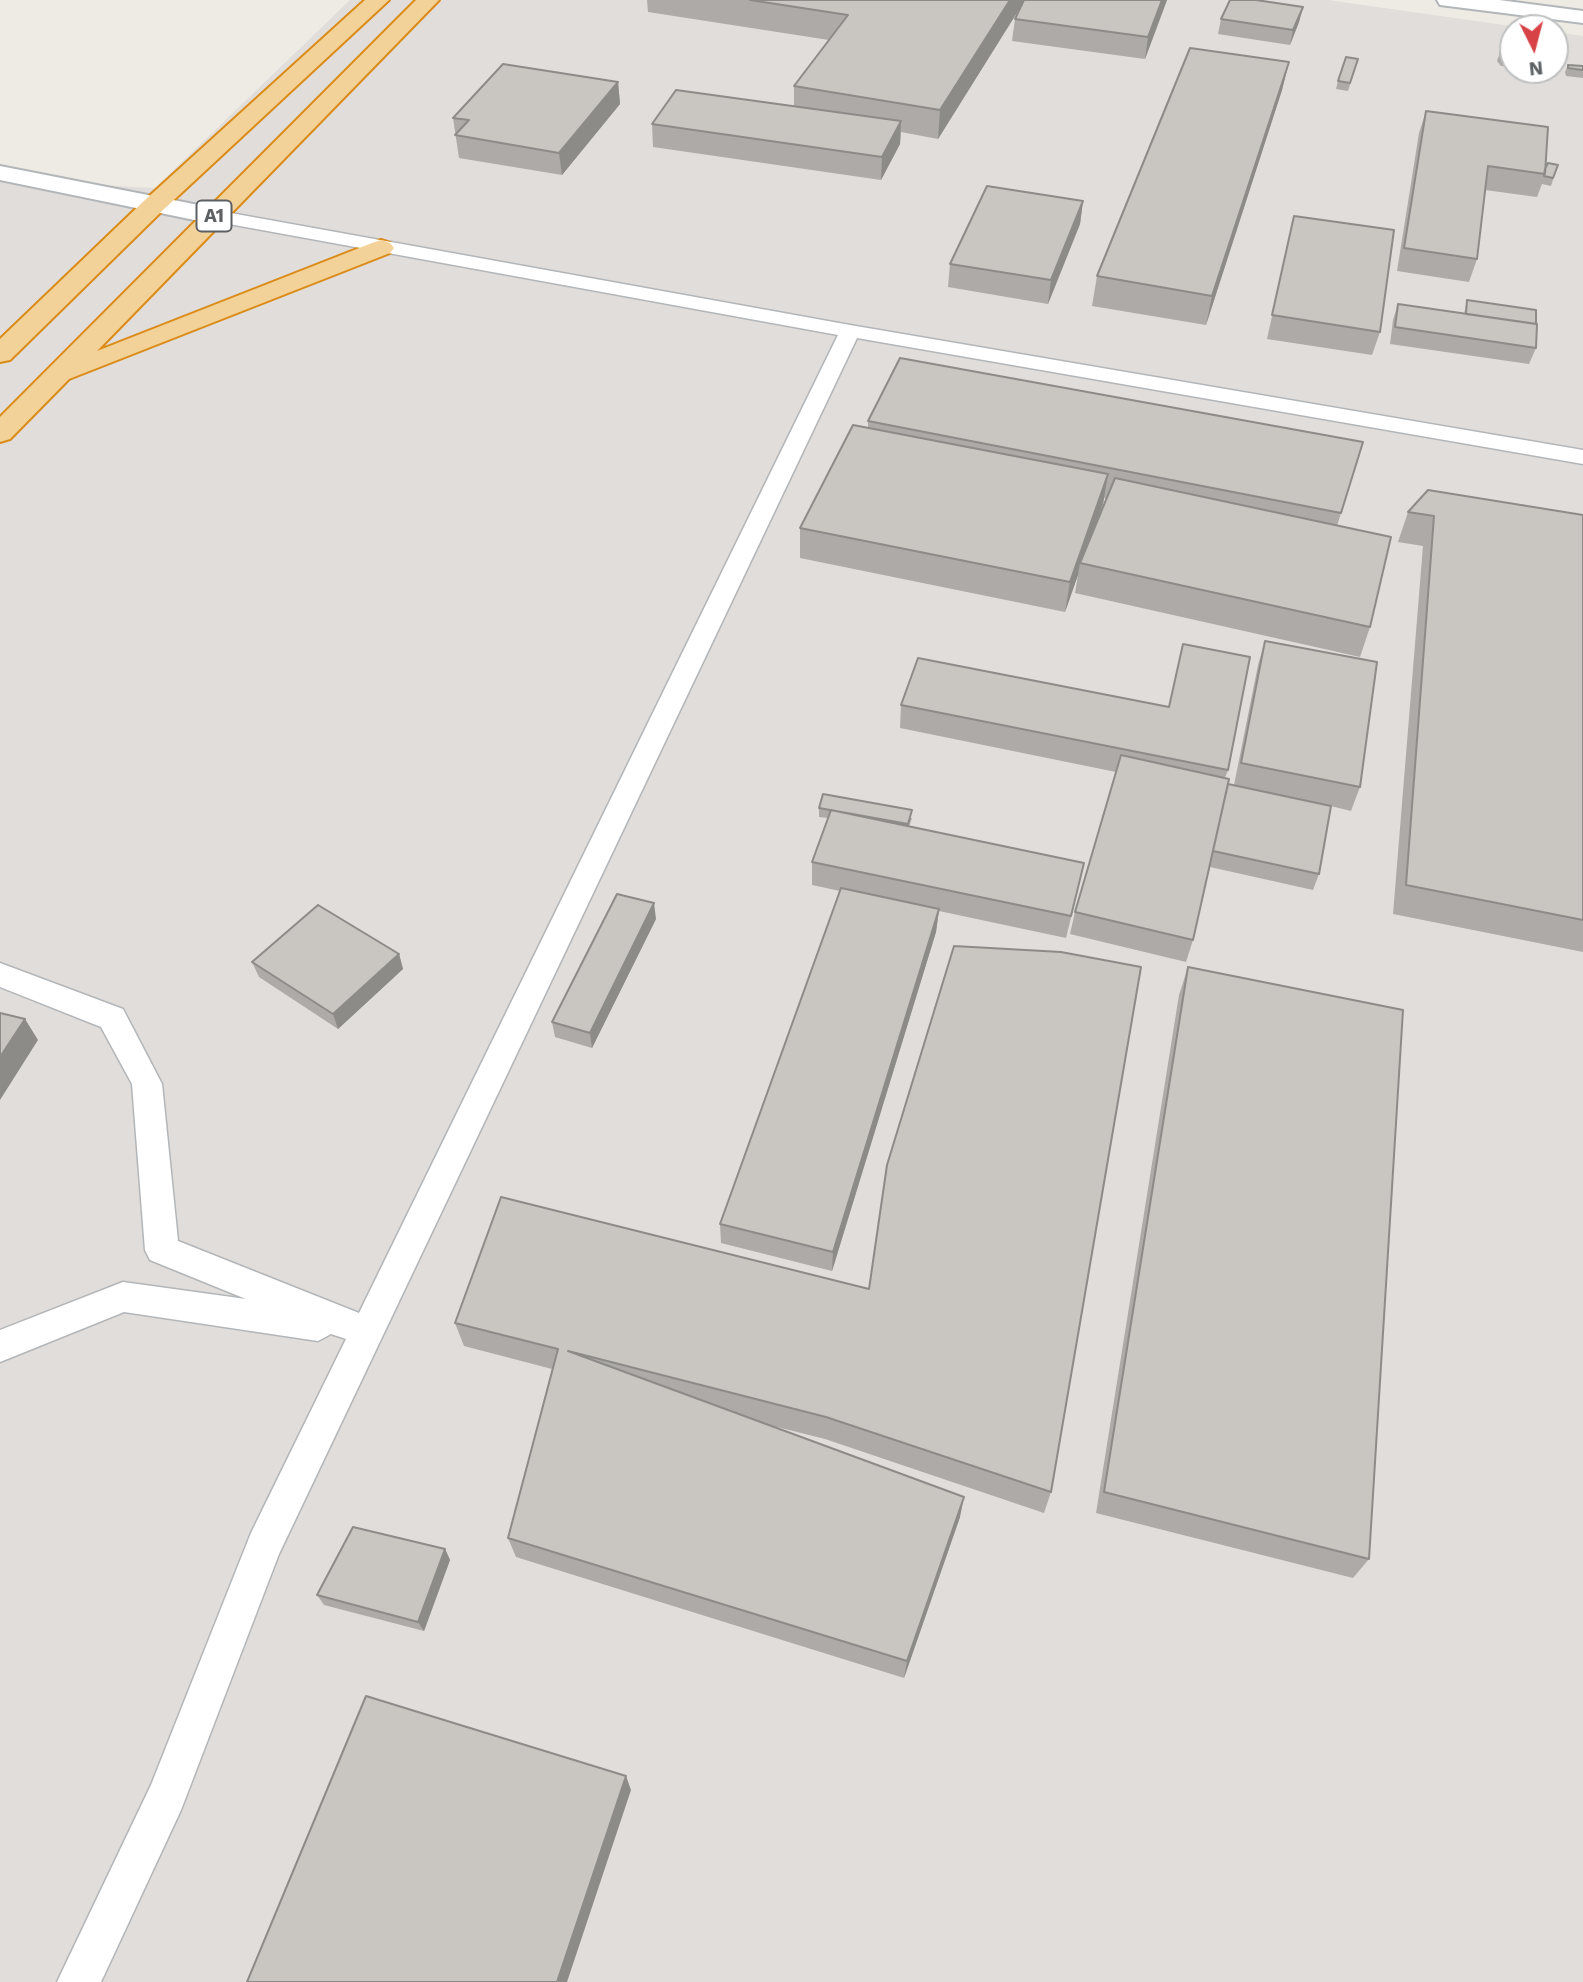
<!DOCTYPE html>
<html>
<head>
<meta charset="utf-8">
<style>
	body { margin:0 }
	#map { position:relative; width:1583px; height:1982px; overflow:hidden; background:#eeebe5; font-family:"Work Sans",sans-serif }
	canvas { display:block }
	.north { position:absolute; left:1499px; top:14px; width:70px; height:70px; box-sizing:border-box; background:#fff; border:2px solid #bec0c1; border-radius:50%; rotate:174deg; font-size:19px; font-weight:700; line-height:28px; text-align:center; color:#5d6164 }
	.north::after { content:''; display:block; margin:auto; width:24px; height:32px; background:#d74246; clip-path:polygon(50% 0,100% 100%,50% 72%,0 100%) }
</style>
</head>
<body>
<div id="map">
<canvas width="1583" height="1982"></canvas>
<div class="north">N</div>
</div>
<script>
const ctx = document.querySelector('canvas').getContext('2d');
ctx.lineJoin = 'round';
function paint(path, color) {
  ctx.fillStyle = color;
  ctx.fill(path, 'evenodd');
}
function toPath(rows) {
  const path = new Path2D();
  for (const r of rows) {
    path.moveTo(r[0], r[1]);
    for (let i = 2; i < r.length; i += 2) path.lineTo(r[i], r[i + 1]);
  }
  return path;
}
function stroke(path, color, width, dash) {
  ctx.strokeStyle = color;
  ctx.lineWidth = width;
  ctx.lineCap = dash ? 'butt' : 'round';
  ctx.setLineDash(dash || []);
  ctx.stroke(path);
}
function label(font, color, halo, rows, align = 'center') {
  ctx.font = font + ' "Work Sans",sans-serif';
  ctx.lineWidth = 5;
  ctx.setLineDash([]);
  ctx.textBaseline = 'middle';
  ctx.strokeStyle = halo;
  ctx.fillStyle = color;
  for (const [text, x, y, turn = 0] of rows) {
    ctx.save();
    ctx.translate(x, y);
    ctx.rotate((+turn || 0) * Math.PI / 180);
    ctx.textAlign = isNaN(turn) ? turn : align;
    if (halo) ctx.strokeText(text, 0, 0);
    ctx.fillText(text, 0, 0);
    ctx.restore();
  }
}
const industrial = toPath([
	[350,0,1328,0,1525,28,1513,28,1513,70,1555,70,1555,32,1583,36,1583,1982,0,1982,0,180,155,188]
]);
const lane = toPath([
	[214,210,850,325,1583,450,1583,464,857,338,279,1554,181,1810,101,1982,57,1982,151,1785,251,1533,346,1339,331,1334,318,1341,124,1312,0,1362,0,1330,123,1282,246,1299,150,1260,145,1250,132,1084,101,1027,0,987,0,963,123,1009,162,1084,178,1241,359,1313,838,335,207,220,204,216,214,210]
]);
const street = toPath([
	[1437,0,1499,0,1583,11,1583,23,1448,6,1440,5,1437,0],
	[0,166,214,208,223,211,227,216,223,221,214,224,0,180,0,166]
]);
const highway = toPath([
	[365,0,389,0,163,210,10,360,0,362,0,339,145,200,365,0],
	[416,0,439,0,97,351,372,243,381,240,390,243,394,248,390,253,69,379,10,439,0,442,0,417,416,0]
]);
const wall = toPath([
	[647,0,1167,0,1145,59,1012,41,1015,19,1022,4,938,139,901,132,900,144,881,180,653,147,652,124,794,107,794,86,829,40,648,12],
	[1303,7,1299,22,1290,45,1218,34,1221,19],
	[1500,53,1513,53,1513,66,1501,66,1497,61],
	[1358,59,1348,91,1336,89,1338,81],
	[1289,62,1282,90,1206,325,1092,306,1097,276],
	[1568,65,1583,66,1583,78,1566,76,1565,72],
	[618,82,620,104,562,175,459,158,453,118],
	[1426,111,1545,169,1558,165,1551,186,1542,184,1537,197,1485,190,1477,259,1469,282,1397,271,1419,133],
	[1083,201,1080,224,1048,304,948,287,950,264],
	[1294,216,1380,332,1372,355,1267,339],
	[1467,300,1536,348,1529,364,1390,344,1393,320,1398,304,1464,314],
	[868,421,1363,442,1337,526,1370,627,1360,657,1075,593,1078,575,1065,612,800,558,800,528,868,428],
	[1104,498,1106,499,1094,529,1103,504],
	[1408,512,1583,515,1583,952,1393,914,1423,546,1398,542],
	[1265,641,1360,787,1351,811,1331,806,1319,874,1313,890,1210,867,1193,940,1186,962,1070,934,1075,912,1116,772,900,728,901,705,1228,770,1225,778,1228,784,1234,785,1258,665],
	[819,808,912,818,909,827,1079,885,1066,938,939,911,936,932,832,1271,721,1243,720,1224,840,891,812,885,812,862,828,818,819,817],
	[656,919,592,1048,555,1037,552,1022],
	[399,954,403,969,338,1029,259,977,252,962],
	[1188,967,1369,1559,1353,1578,1096,1513,1179,995],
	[501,1197,1051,1492,1044,1513,825,1439,765,1424,960,1517,904,1678,516,1557,508,1538,552,1369,464,1346,455,1323],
	[445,1549,450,1560,424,1631,324,1605,317,1595]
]);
const shadedWall = toPath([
	[1010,0,1025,0,938,139,940,110],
	[1162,0,1167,0,1145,59,1148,37],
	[1303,7,1299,22,1290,45,1293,30],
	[1289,62,1282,90,1206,325,1212,296],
	[618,82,620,104,562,175,559,153],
	[901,121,900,144,881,180,882,157],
	[1083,201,1080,224,1048,304,1051,280],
	[1108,474,1103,504,1082,563,1080,563,1078,575,1065,612,1070,582],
	[654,903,656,919,592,1048,590,1033],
	[939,909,936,932,832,1271,833,1252],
	[399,954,403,969,338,1029,333,1014],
	[25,1019,38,1040,0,1100,0,1057],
	[964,1497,960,1517,904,1678,907,1661],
	[445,1549,450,1560,424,1631,418,1622],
	[626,1776,631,1790,567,1982,557,1982]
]);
const building = toPath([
	[750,0,1010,0,940,110,794,86,848,15,750,0],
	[1024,0,1162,0,1148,37,1015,19,1024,0],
	[1230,0,1256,0,1303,7,1293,30,1221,19,1230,0],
	[1190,48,1289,62,1212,296,1097,276,1190,48],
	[1500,53,1513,53,1513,58,1504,58,1500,53],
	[1346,57,1358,59,1350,83,1338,81,1346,57],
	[503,64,618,82,559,153,455,135,469,120,453,118,503,64],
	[1568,65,1583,66,1583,70,1568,68,1568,65],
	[676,90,901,121,882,157,652,124,676,90],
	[1426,111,1548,127,1545,174,1488,166,1477,259,1404,248,1426,111],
	[1548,163,1558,165,1553,178,1544,176,1545,169,1548,163],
	[987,186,1083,201,1051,280,950,264,987,186],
	[1294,216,1394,230,1380,332,1272,315,1294,216],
	[1467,300,1536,310,1536,324,1466,314,1467,300],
	[1398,304,1537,324,1536,348,1395,327,1398,304],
	[900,358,1363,442,1341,513,868,421,900,358],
	[853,425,1108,474,1070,582,800,528,853,425],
	[1115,478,1391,537,1370,627,1080,563,1115,478],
	[1428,490,1583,515,1583,920,1406,885,1434,516,1408,512,1428,490],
	[1265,641,1377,662,1360,787,1241,763,1265,641],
	[1183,644,1250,657,1228,770,901,705,918,658,1169,707,1183,644],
	[1121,755,1229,779,1193,940,1075,912,1121,755],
	[1228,784,1331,806,1319,874,1213,851,1228,784],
	[823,794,912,810,908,824,819,808,823,794],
	[831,810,1084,863,1071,916,812,862,831,810],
	[841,888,939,909,833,1252,720,1224,841,888],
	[617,894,654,903,590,1033,552,1022,617,894],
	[318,905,399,954,333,1014,252,962,318,905],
	[954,946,1061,952,1141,967,1051,1492,826,1417,568,1351,964,1497,907,1661,508,1538,558,1349,455,1323,501,1197,869,1289,887,1165,954,946],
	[1188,967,1403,1010,1369,1559,1104,1492,1188,967],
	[0,1013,25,1019,0,1057,0,1013],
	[353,1527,445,1549,418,1622,317,1595,353,1527],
	[366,1696,626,1776,557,1982,247,1982,366,1696]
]);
const shields = [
	[214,216,35]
];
const shieldNames = [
	["A1",214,216]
];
paint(industrial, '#e0ddda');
stroke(lane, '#b3b6b9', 3);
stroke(street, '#b3b6b9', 4);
stroke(highway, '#db8b18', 4);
paint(lane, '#fff');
paint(street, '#fff');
paint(highway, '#f2d299');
paint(wall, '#adaaa7');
paint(shadedWall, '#8d8b88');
paint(building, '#c9c6c2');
stroke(building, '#8d8b88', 2);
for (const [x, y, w] of shields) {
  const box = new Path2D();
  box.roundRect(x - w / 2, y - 15.5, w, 31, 5);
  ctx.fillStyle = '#fff';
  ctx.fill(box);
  stroke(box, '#5d6164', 2);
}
label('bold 19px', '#5d6164', null, shieldNames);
</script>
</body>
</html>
